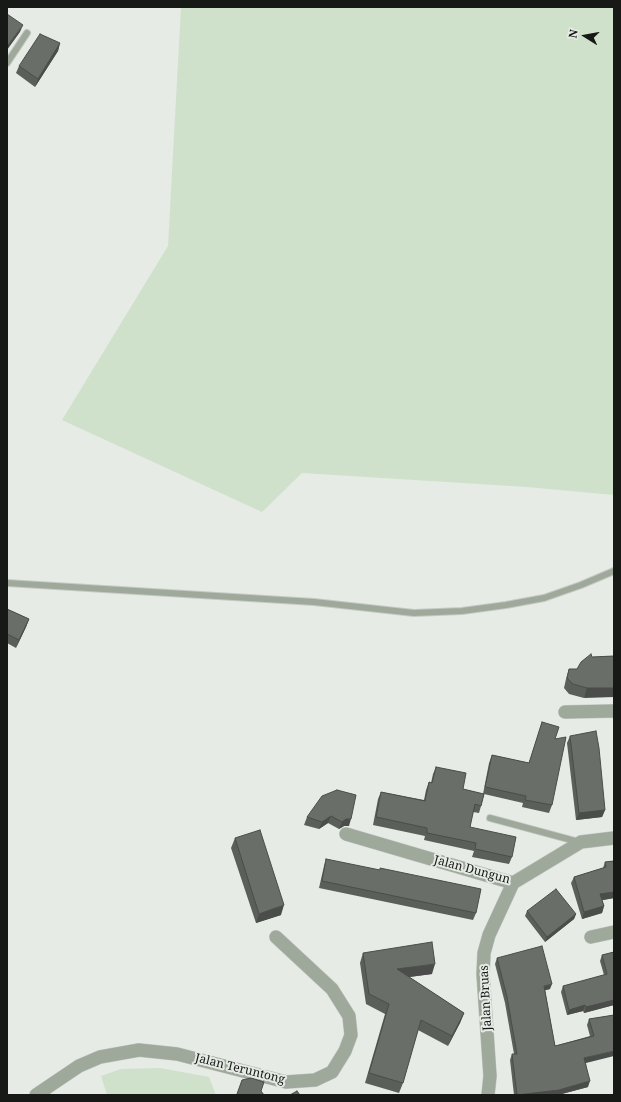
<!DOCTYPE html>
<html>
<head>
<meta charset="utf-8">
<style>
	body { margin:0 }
	#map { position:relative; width:621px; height:1102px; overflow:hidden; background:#e6ebe5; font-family:"Noto Serif",serif }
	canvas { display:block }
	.frame { position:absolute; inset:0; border:8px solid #171916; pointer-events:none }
	.north { position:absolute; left:565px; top:16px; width:40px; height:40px; -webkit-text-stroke:3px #e6ebe5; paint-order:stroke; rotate:281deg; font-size:11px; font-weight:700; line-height:16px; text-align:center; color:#171916 }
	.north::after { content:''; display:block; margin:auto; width:14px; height:18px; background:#171916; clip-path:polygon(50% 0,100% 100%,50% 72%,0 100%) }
</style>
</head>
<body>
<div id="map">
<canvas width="621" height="1102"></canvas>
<div class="frame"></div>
<div class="north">N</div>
</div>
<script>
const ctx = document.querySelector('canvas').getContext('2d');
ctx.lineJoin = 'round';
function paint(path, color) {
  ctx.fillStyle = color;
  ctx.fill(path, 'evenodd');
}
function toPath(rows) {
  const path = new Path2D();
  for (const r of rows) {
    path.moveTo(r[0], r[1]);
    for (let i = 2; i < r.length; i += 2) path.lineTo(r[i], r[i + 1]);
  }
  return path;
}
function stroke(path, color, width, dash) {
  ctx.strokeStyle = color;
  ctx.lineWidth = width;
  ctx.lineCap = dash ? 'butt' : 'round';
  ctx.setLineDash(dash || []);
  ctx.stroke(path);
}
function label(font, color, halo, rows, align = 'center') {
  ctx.font = font + ' "Noto Serif",serif';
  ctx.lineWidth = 4;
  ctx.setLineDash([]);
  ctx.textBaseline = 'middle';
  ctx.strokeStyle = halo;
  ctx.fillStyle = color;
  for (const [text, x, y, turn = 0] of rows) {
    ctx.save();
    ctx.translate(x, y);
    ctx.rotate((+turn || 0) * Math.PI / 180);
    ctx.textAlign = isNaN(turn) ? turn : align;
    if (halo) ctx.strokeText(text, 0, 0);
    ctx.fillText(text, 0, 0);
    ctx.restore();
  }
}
const green = toPath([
	[181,7,614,7,614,495,527,487,302,473,262,512,62,420,168,246],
	[160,1068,209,1077,216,1095,107,1095,101,1076,121,1069]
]);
const lane = toPath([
	[7,63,27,33],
	[7,583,314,602,414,613,462,611,506,605,544,598,581,585,614,571],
	[490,818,579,842]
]);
const street = toPath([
	[565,712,614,711],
	[346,834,513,883,581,842,614,838],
	[591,937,614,932],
	[36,1095,79,1066,100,1057,139,1050,177,1054,286,1082,315,1080,332,1072,345,1051,351,1035,349,1016,332,989,276,937],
	[488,1095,490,1076,483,974,484,953,489,935,513,883]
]);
const wall = toPath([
	[60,43,58,51,35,87,16,73,19,66],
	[7,609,29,619,26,627,16,648,7,643],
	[614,656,584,698,569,694,564,688,566,679,569,669,577,669,592,657],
	[542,722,555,739,552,805,549,813,522,807,523,803,484,794,481,806,479,813,473,812,470,827,512,857,509,864,472,857,474,851,424,840,425,836,373,825,378,799,381,792,424,800,426,790,429,782,431,783,433,774,436,767,463,789,483,794,489,763,492,755,529,763],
	[570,736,605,810,602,817,576,820,567,743],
	[337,790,349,826,344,826,339,829,328,823,319,829,304,825,307,817],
	[235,838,281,915,256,923,231,848],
	[326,859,476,913,473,920,319,888,324,866],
	[614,861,614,898,602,900,604,906,602,913,582,919,571,883,574,877,603,868,605,862],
	[527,911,576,914,574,919,545,942,525,916],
	[614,952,614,1005,584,1013,583,1011,567,1015,561,992,563,986,604,975,600,961,602,955],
	[363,953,432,974,409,977,464,1013,460,1023,448,1046,418,1030,403,1083,399,1093,365,1083,385,1014,366,1004,360,963],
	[497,958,550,989,545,990,555,1046,590,1036,587,1025,589,1019,614,1015,586,1063,588,1087,558,1095,514,1095,510,1060,512,1054,514,1054,505,1003,495,964]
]);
const shadedWall = toPath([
	[23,25,20,32,7,50,8,45],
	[60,43,58,51,35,87,38,79],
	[29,619,26,627,16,648,19,640],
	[587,688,614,688,614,697,584,698],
	[605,810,602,817,576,820,579,813],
	[331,816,328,823,319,829,322,822],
	[346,819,351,819,349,826,344,826,339,829,342,822],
	[614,892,614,898,598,901,600,894],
	[284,905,281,915,256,923,259,914],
	[604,906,602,913,582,919,584,912],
	[576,914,574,919,545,942,547,937],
	[435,964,432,974,394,979,397,969],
	[552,984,550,989,542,991,544,986],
	[614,1000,614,1005,584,1013,586,1007],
	[585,1005,583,1011,567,1015,569,1010],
	[464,1013,460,1023,448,1046,452,1036],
	[614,1051,614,1056,582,1064,584,1058],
	[590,1081,588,1087,558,1095,520,1095]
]);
const building = toPath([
	[7,14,23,25,8,45,7,44,7,14],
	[40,34,60,43,38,79,19,66,40,34],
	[7,609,29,619,19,640,7,634,7,609],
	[591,654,592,657,614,656,614,688,587,688,573,684,567,678,569,669,577,669,581,662,591,654],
	[542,722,559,727,555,739,566,737,552,805,525,800,526,796,485,787,492,755,529,763,542,722],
	[596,731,599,748,605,810,579,813,570,736,596,731],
	[436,767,466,773,463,789,484,794,481,806,475,804,470,827,516,837,512,857,475,849,476,843,427,833,427,828,376,817,381,792,425,801,429,782,432,783,436,767],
	[337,790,356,795,351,819,346,819,342,822,331,816,322,822,307,817,322,796,337,790],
	[260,830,284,905,259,914,235,838,260,830],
	[326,859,380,870,380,868,481,889,476,913,322,881,326,859],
	[614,861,614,892,600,894,604,906,584,912,574,877,606,867,605,862,614,861],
	[556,889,576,914,547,937,527,911,556,889],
	[432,942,435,964,397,969,464,1013,452,1036,421,1020,403,1083,369,1073,389,1004,369,994,363,953,432,942],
	[542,946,552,984,544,986,555,1046,594,1036,589,1019,614,1015,614,1051,584,1058,590,1081,559,1090,517,1095,512,1054,517,1054,507,997,497,958,542,946],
	[614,952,614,1000,586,1007,585,1005,569,1010,563,986,607,974,602,955,614,952],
	[251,1078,264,1082,261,1091,264,1095,238,1095,237,1094,242,1080,251,1078],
	[297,1091,300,1095,290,1095,297,1091]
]);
const streetNames = [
	["Jalan Dungun",472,870,15],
	["Jalan Bruas",486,998,-93],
	["Jalan Teruntong",240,1069,14]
];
paint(green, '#cfe1cb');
stroke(lane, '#c5c9c4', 8);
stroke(street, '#c5c9c4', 14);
stroke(lane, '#9ea99b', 6);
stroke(street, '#9ea99b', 13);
paint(wall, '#5a5f59');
paint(shadedWall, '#4a4d49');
paint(building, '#696e68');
stroke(building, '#4a4d49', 1);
label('12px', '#171916', '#e6ebe5', streetNames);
</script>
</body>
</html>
